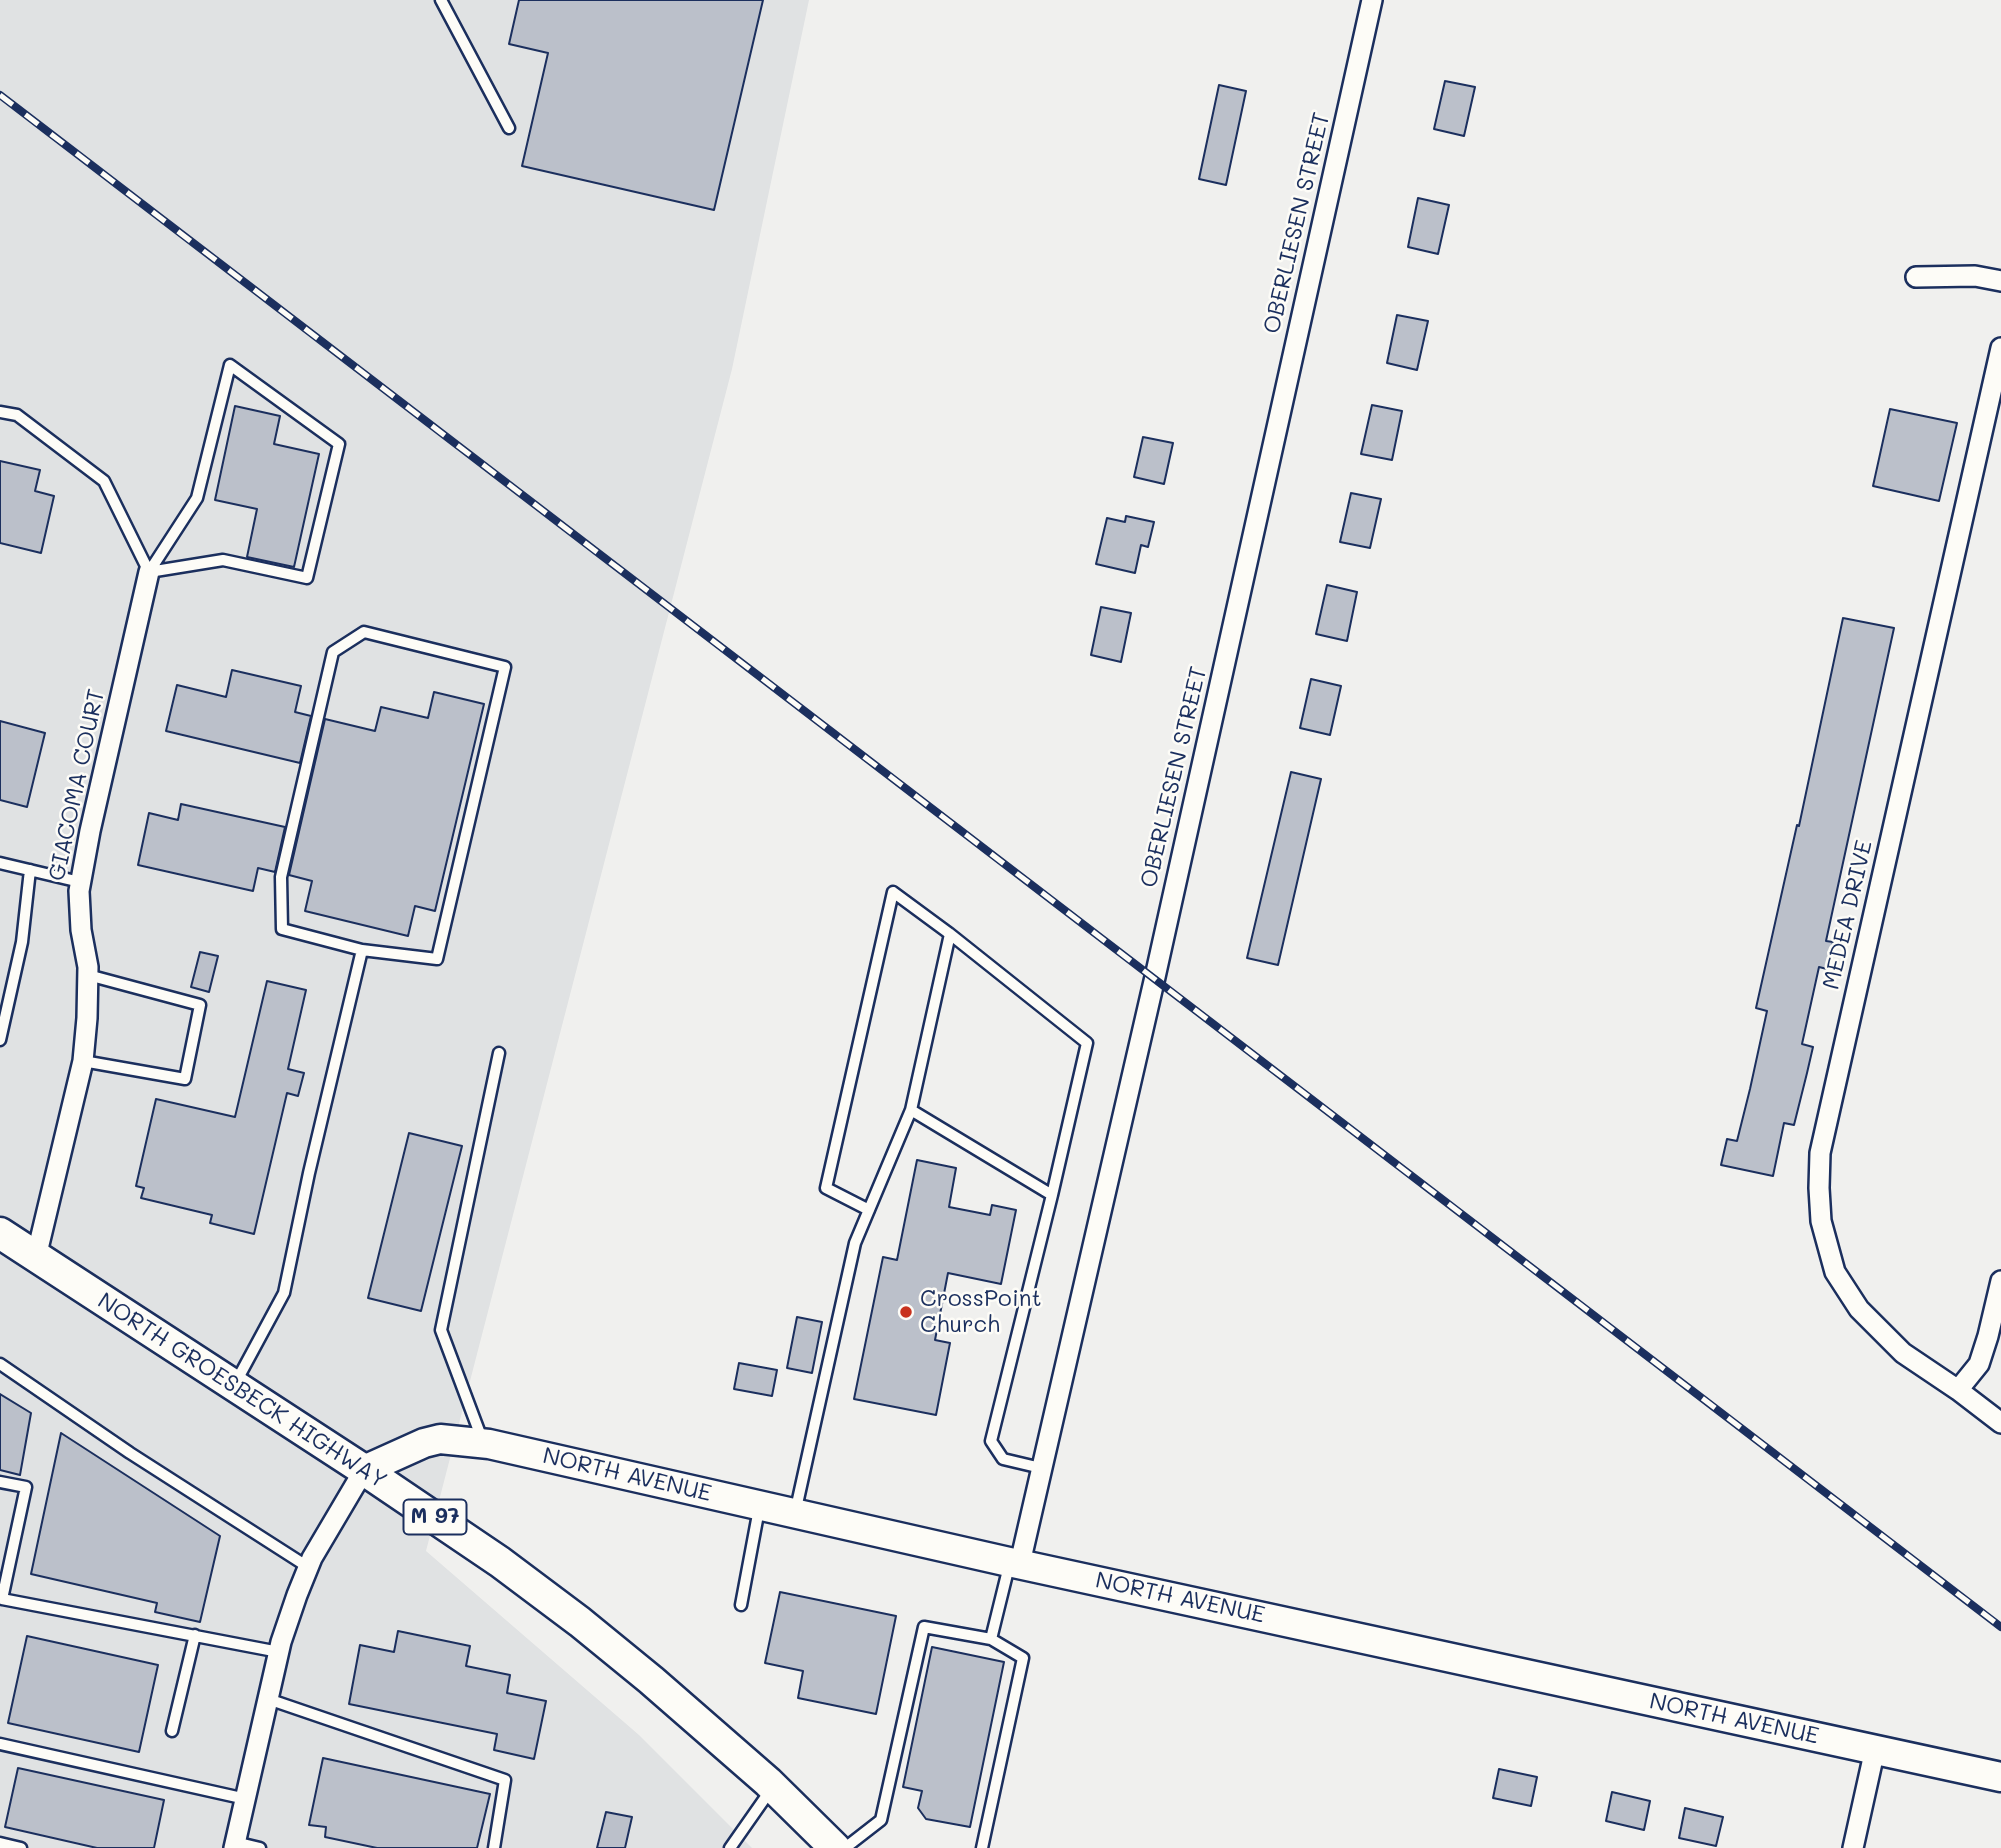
<!DOCTYPE html>
<html>
<head>
<meta charset="utf-8">
<style>
	body { margin:0 }
	canvas { display:block; background:#f0f0ee }
</style>
</head>
<body>
<canvas width="2001" height="1848"></canvas>
<script>
const ctx = document.querySelector('canvas').getContext('2d');
ctx.lineJoin = 'round';
function paint(path, color) {
  ctx.fillStyle = color;
  ctx.fill(path, 'evenodd');
}
function toPath(rows) {
  const path = new Path2D();
  for (const r of rows) {
    path.moveTo(r[0], r[1]);
    for (let i = 2; i < r.length; i += 2) path.lineTo(r[i], r[i + 1]);
  }
  return path;
}
function stroke(path, color, width, dash) {
  ctx.strokeStyle = color;
  ctx.lineWidth = width;
  ctx.lineCap = dash ? 'butt' : 'round';
  ctx.setLineDash(dash || []);
  ctx.stroke(path);
}
function label(font, color, halo, rows, align = 'center') {
  ctx.font = font + ' Mali,sans-serif';
  ctx.lineWidth = 5;
  ctx.setLineDash([]);
  ctx.textBaseline = 'middle';
  ctx.strokeStyle = halo;
  ctx.fillStyle = color;
  for (const [text, x, y, turn = 0] of rows) {
    ctx.save();
    ctx.translate(x, y);
    ctx.rotate((+turn || 0) * Math.PI / 180);
    ctx.textAlign = isNaN(turn) ? turn : align;
    if (halo) ctx.strokeText(text, 0, 0);
    ctx.fillText(text, 0, 0);
    ctx.restore();
  }
}
const built = toPath([
	[0,0,809,0,732,369,426,1551,639,1735,752,1848,0,1848]
]);
const building = toPath([
	[519,0,763,0,714,210,522,166,548,53,509,44,519,0],
	[1445,81,1475,87,1464,136,1434,129,1445,81],
	[1219,85,1246,91,1226,185,1199,179,1219,85],
	[1418,198,1449,205,1438,254,1408,247,1418,198],
	[1397,315,1428,321,1417,370,1387,363,1397,315],
	[1372,405,1402,411,1392,460,1361,454,1372,405],
	[235,406,280,416,274,444,319,454,294,567,247,557,257,509,215,500,235,406],
	[1890,409,1957,423,1939,501,1873,486,1890,409],
	[1143,437,1173,443,1164,484,1134,477,1143,437],
	[0,461,40,470,35,491,54,496,41,553,0,543,0,461],
	[1351,493,1381,499,1370,548,1340,542,1351,493],
	[1126,516,1154,522,1148,547,1141,545,1135,573,1096,564,1107,518,1125,522,1126,516],
	[1327,585,1357,592,1347,641,1316,634,1327,585],
	[1101,607,1131,613,1121,662,1091,655,1101,607],
	[1843,618,1894,628,1826,941,1833,942,1827,969,1819,967,1802,1044,1813,1047,1807,1073,1794,1125,1784,1123,1773,1176,1721,1165,1727,1139,1737,1141,1750,1089,1767,1011,1756,1008,1797,825,1799,826,1843,618],
	[232,670,301,686,295,712,311,716,300,763,166,731,177,685,226,697,232,670],
	[1311,679,1341,686,1330,735,1300,728,1311,679],
	[434,692,484,704,435,911,415,906,408,936,305,911,312,881,289,875,325,719,375,731,381,707,428,718,434,692],
	[0,721,45,733,27,807,0,800,0,721],
	[1291,772,1321,779,1278,965,1247,958,1291,772],
	[181,804,285,827,275,872,258,868,253,891,138,865,149,813,178,820,181,804],
	[200,952,218,956,209,992,191,987,200,952],
	[267,981,306,990,288,1069,304,1073,298,1096,287,1093,254,1234,210,1223,212,1215,141,1198,144,1188,136,1186,156,1099,235,1117,267,981],
	[409,1133,462,1146,421,1311,368,1298,409,1133],
	[917,1160,956,1168,949,1207,990,1215,992,1205,1016,1210,1001,1284,948,1273,935,1340,950,1343,936,1415,854,1399,883,1257,897,1260,917,1160],
	[797,1317,822,1322,812,1373,787,1368,797,1317],
	[739,1363,777,1370,772,1396,734,1389,739,1363],
	[0,1394,31,1413,20,1475,0,1470,0,1394],
	[61,1433,220,1536,200,1622,155,1612,157,1603,31,1574,61,1433],
	[780,1592,896,1616,876,1714,798,1698,803,1671,765,1663,780,1592],
	[398,1631,470,1646,466,1666,510,1675,507,1693,546,1701,534,1759,494,1750,497,1734,349,1704,360,1645,394,1652,398,1631],
	[27,1636,158,1665,139,1752,8,1723,27,1636],
	[932,1647,1004,1662,970,1827,926,1819,918,1808,922,1791,903,1787,932,1647],
	[323,1758,490,1794,477,1848,377,1848,325,1837,326,1827,309,1825,323,1758],
	[18,1768,164,1800,154,1848,97,1848,5,1827,18,1768],
	[1499,1769,1537,1777,1531,1806,1493,1798,1499,1769],
	[1612,1792,1650,1801,1644,1830,1606,1821,1612,1792],
	[1685,1808,1723,1817,1716,1846,1679,1838,1685,1808],
	[606,1812,632,1817,625,1848,597,1848,606,1812]
]);
const lane = toPath([
	[441,0,509,128],
	[230,365,339,444,307,578,223,560,149,572,197,498,230,365],
	[0,412,17,415,104,481,149,572],
	[0,863,80,882],
	[0,1040,22,942,30,870],
	[83,1061,185,1079,200,1005,88,975],
	[911,1110,950,934,1087,1043,1052,1195],
	[869,1210,826,1188,893,892,950,934],
	[0,1364,130,1453,308,1567],
	[236,1382,284,1293,309,1173,362,950,282,929,281,877,333,652,364,632,505,667,437,959,362,950],
	[482,1439,441,1330,499,1053],
	[0,1482,26,1487,2,1599,0,1598],
	[795,1513,855,1243,911,1110,1052,1195,991,1441,1003,1459,1041,1468],
	[2,1599,279,1652],
	[741,1605,759,1509],
	[268,1699,505,1780,494,1848],
	[172,1731,195,1635],
	[0,1744,246,1799],
	[235,1842,260,1848],
	[0,1843,21,1848],
	[730,1848,772,1788],
	[845,1848,881,1820,924,1627,991,1639,1009,1566],
	[982,1848,1023,1658,991,1639]
]);
const street = toPath([
	[1916,277,1975,276,2001,281],
	[2001,348,1820,1153,1819,1188,1821,1221,1835,1272,1859,1309,1903,1353,1958,1390,2001,1423],
	[36,1257,83,1061,87,1018,88,967,81,930,79,891,90,831,149,572],
	[1958,1390,1979,1364,1988,1336,2001,1281],
	[1020,1563,1155,977,1372,0],
	[234,1848,281,1642,297,1595,312,1558,364,1470],
	[1853,1848,1875,1749]
]);
const secondary = toPath([
	[364,1470,424,1443,440,1439,489,1444,1009,1562,2001,1777]
]);
const primary = toPath([
	[0,1233,364,1470,500,1562,580,1622,651,1680,768,1782,835,1848]
]);
const rail = toPath([
	[0,95,2001,1627]
]);
const markers = [
	[906,1312,7,"#c8321e"]
];
const shields = [
	[435,1517,63]
];
const shieldNames = [
	["M 97",435,1517]
];
const streetNames = [
	["OBERLIESEN STREET",1297,223,-77],
	["OBERLIESEN STREET",1174,777,-77],
	["GIACOMA COURT",77,785,-78],
	["MEDEA DRIVE",1848,915,-77],
	["NORTH GROESBECK HIGHWAY",242,1391,33],
	["NORTH AVENUE",627,1475,13],
	["NORTH AVENUE",1180,1598,12],
	["NORTH AVENUE",1734,1719,12]
];
const poiNames = [
	["CrossPoint",920,1299],
	["Church",920,1325]
];
paint(built, '#e0e2e3');
paint(building, '#bbc0ca');
stroke(building, '#1b2f5e', 2);
stroke(lane, '#1b2f5e', 15);
stroke(street, '#1b2f5e', 24);
stroke(secondary, '#1b2f5e', 33);
stroke(primary, '#1b2f5e', 35);
stroke(lane, '#fdfcf7', 10);
stroke(street, '#fdfcf7', 19);
stroke(secondary, '#fdfcf7', 28);
stroke(primary, '#fdfcf7', 30);
stroke(rail, '#1b2f5e', 8);
stroke(rail, '#fdfcf7', 5, [16]);
for (const [x, y, r, color] of markers) {
  const dot = new Path2D();
  dot.arc(x, y, r, 0, 2 * Math.PI);
  ctx.fillStyle = color;
  ctx.fill(dot);
  stroke(dot, '#fdfcf7', 2.5);
}
for (const [x, y, w] of shields) {
  const box = new Path2D();
  box.roundRect(x - w / 2, y - 17.5, w, 35, 5);
  ctx.fillStyle = '#fdfcf7';
  ctx.fill(box);
  stroke(box, '#1b2f5e', 2);
}
label('bold 21px', '#1b2f5e', null, shieldNames);
label('23px', '#1b2f5e', '#fdfcf7', streetNames);
label('23px', '#1b2f5e', '#fdfcf7', poiNames, 'left');
</script>
</body>
</html>
